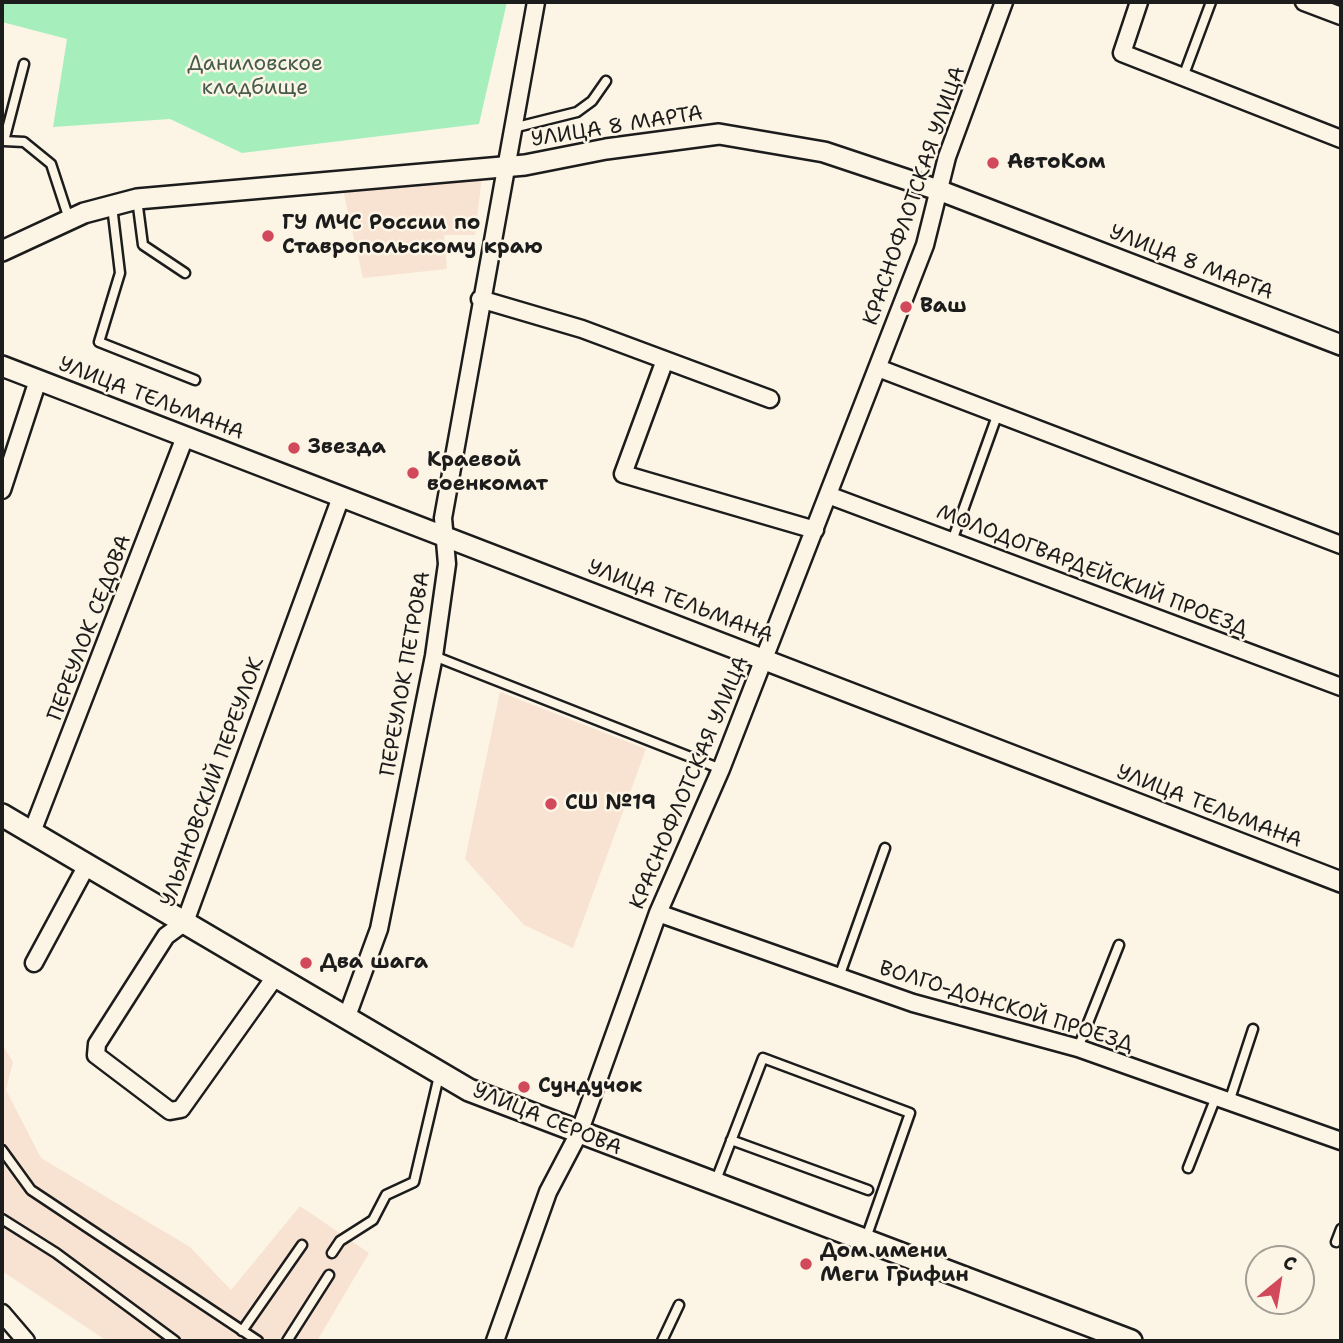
<!DOCTYPE html>
<html>
<head>
<meta charset="utf-8">
<style>
	body { margin:0 }
	#map { position:relative; width:1343px; height:1343px; overflow:hidden; background:#fcf5e5; font-family:"Shantell Sans",sans-serif }
	canvas { display:block }
	.frame { position:absolute; inset:0; border:4px solid #1c1c1c; pointer-events:none }
	.north { position:absolute; left:1245px; top:1245px; width:70px; height:70px; box-sizing:border-box; background:#fcf5e5; border:2px solid #a29e95; border-radius:50%; rotate:30deg; font-size:19px; font-weight:700; line-height:28px; text-align:center; color:#1c1c1c }
	.north::after { content:''; display:block; margin:auto; width:24px; height:32px; background:#d1495b; clip-path:polygon(50% 0,100% 100%,50% 72%,0 100%) }
</style>
</head>
<body>
<div id="map">
<canvas width="1343" height="1343"></canvas>
<div class="frame"></div>
<div class="north">С</div>
</div>
<script>
const ctx = document.querySelector('canvas').getContext('2d');
ctx.lineJoin = 'round';
function paint(path, color) {
  ctx.fillStyle = color;
  ctx.fill(path, 'evenodd');
}
function toPath(rows) {
  const path = new Path2D();
  for (const r of rows) {
    path.moveTo(r[0], r[1]);
    for (let i = 2; i < r.length; i += 2) path.lineTo(r[i], r[i + 1]);
  }
  return path;
}
function stroke(path, color, width, dash) {
  ctx.strokeStyle = color;
  ctx.lineWidth = width;
  ctx.lineCap = dash ? 'butt' : 'round';
  ctx.setLineDash(dash || []);
  ctx.stroke(path);
}
function label(font, color, halo, rows, align = 'center') {
  ctx.font = font + ' "Shantell Sans",sans-serif';
  ctx.lineWidth = 5;
  ctx.setLineDash([]);
  ctx.textBaseline = 'middle';
  ctx.strokeStyle = halo;
  ctx.fillStyle = color;
  for (const [text, x, y, turn = 0] of rows) {
    ctx.save();
    ctx.translate(x, y);
    ctx.rotate((+turn || 0) * Math.PI / 180);
    ctx.textAlign = isNaN(turn) ? turn : align;
    if (halo) ctx.strokeText(text, 0, 0);
    ctx.fillText(text, 0, 0);
    ctx.restore();
  }
}
const built = toPath([
	[482,176,475,235,444,235,447,269,363,278,343,190],
	[500,692,646,749,573,948,524,925,465,859],
	[2,1044,13,1062,6,1090,41,1158,190,1247,231,1290,300,1206,369,1253,317,1341,107,1341,2,1271]
]);
const green = toPath([
	[2,2,507,2,479,124,242,153,170,119,53,127,67,39,2,22]
]);
const service = toPath([
	[24,64,4,141,24,142,51,164,69,219],
	[1183,77,1211,2],
	[513,128,577,112,592,101,606,81],
	[137,199,143,245,185,273],
	[112,206,120,273,99,342,195,380],
	[952,541,998,413],
	[434,656,721,769],
	[839,977,885,848],
	[1078,1048,1119,945],
	[1229,1102,1253,1029],
	[731,1140,868,1190],
	[2,1150,31,1190,258,1341],
	[1188,1168,1216,1097],
	[716,1180,763,1058,910,1113,866,1238],
	[2,1219,56,1253,175,1341],
	[1336,1242,1341,1229],
	[332,1253,340,1241,373,1220,386,1195,414,1182,439,1076],
	[242,1331,302,1245],
	[287,1341,329,1275],
	[662,1341,679,1305]
]);
const minor = toPath([
	[1139,2,1122,53,1341,139],
	[1304,2,1341,16],
	[480,299,582,329,770,399],
	[665,360,623,474,815,530],
	[878,368,1341,545],
	[2,490,38,380],
	[828,495,1341,687],
	[32,832,185,437],
	[658,913,913,1003,1078,1048,1341,1141],
	[34,963,87,865],
	[275,977,181,1109,170,1111,96,1055,97,1044,166,936,185,922,341,497],
	[346,1019,379,929,434,656,447,564,443,518,536,2],
	[2,1313,26,1341],
	[495,1341,548,1192,579,1133,658,913,721,769,925,245,947,157,1004,2]
]);
const tertiary = toPath([
	[2,251,84,213,137,199,525,165,606,149,719,134,824,152,941,191,1341,345],
	[2,366,1341,882]
]);
const secondary = toPath([
	[2,815,469,1090,1131,1341]
]);
const markers = [
	[993,163,7,"#d1495b"],
	[268,236,7,"#d1495b"],
	[906,307,7,"#d1495b"],
	[294,448,7,"#d1495b"],
	[413,473,7,"#d1495b"],
	[551,804,7,"#d1495b"],
	[306,963,7,"#d1495b"],
	[524,1087,7,"#d1495b"],
	[806,1264,7,"#d1495b"]
];
const parkNames = [
	["Даниловское",255,65],
	["кладбище",255,89]
];
const streetNames = [
	["УЛИЦА 8 МАРТА",617,127,-9],
	["КРАСНОФЛОТСКАЯ УЛИЦА",915,196,-71],
	["УЛИЦА 8 МАРТА",1191,263,21],
	["УЛИЦА ТЕЛЬМАНА",151,399,21],
	["МОЛОДОГВАРДЕЙСКИЙ ПРОЕЗД",1092,571,21],
	["УЛИЦА ТЕЛЬМАНА",680,602,21],
	["ПЕРЕУЛОК СЕДОВА",90,628,-69],
	["ПЕРЕУЛОК ПЕТРОВА",406,674,-80],
	["УЛЬЯНОВСКИЙ ПЕРЕУЛОК",213,782,-70],
	["КРАСНОФЛОТСКАЯ УЛИЦА",690,783,-67],
	["УЛИЦА ТЕЛЬМАНА",1209,807,21],
	["ВОЛГО-ДОНСКОЙ ПРОЕЗД",1006,1007,17],
	["УЛИЦА СЕРОВА",547,1120,22]
];
const poiNames = [
	["АвтоКом",1007,163],
	["ГУ МЧС России по",282,224],
	["Ставропольскому краю",282,248],
	["Ваш",920,307],
	["Звезда",308,448],
	["Краевой",427,461],
	["военкомат",427,485],
	["СШ №19",565,804],
	["Два шага",320,963],
	["Сундучок",538,1087],
	["Дом имени",820,1252],
	["Меги Грифин",820,1276]
];
paint(built, '#f8e2d2');
paint(green, '#a6efbd');
stroke(service, '#1c1c1c', 13);
stroke(minor, '#1c1c1c', 21);
stroke(tertiary, '#1c1c1c', 24);
stroke(secondary, '#1c1c1c', 26);
stroke(service, '#fcf5e5', 8);
stroke(minor, '#fcf5e5', 16);
stroke(tertiary, '#fcf5e5', 19);
stroke(secondary, '#fcf5e5', 21);
for (const [x, y, r, color] of markers) {
  const dot = new Path2D();
  dot.arc(x, y, r, 0, 2 * Math.PI);
  ctx.fillStyle = color;
  ctx.fill(dot);
  stroke(dot, '#fcf5e5', 2.5);
}
label('21px', '#455b4c', '#fcf5e5', parkNames);
label('21px', '#1c1c1c', '#fcf5e5', streetNames);
label('bold 21px', '#1c1c1c', '#fcf5e5', poiNames, 'left');
</script>
</body>
</html>
